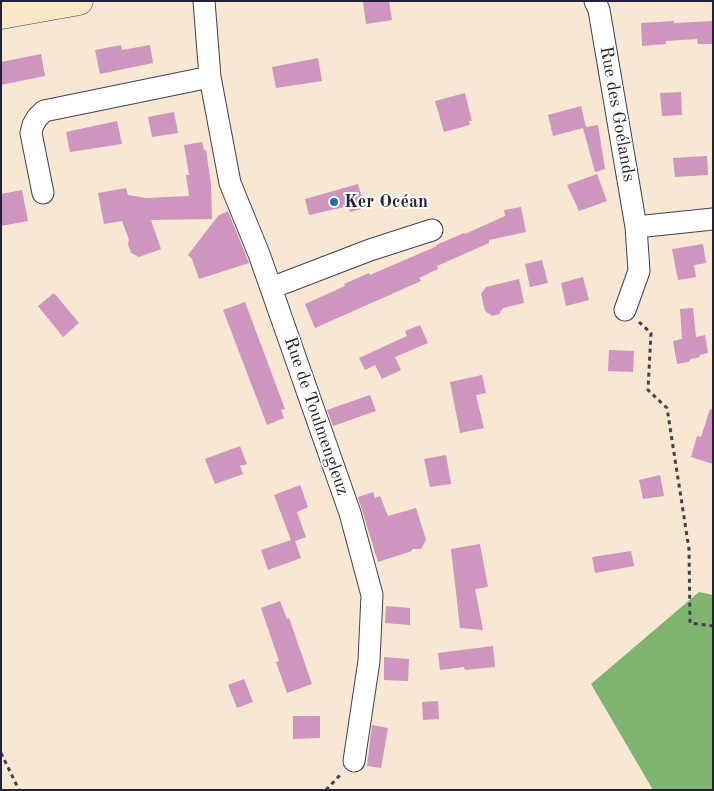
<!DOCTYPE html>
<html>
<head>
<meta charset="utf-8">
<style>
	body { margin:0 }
	#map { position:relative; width:714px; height:791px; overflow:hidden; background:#f7e7d3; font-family:"Old Standard TT",serif }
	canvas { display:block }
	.frame { position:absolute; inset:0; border:2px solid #22223b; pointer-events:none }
</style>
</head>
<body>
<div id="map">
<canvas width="714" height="791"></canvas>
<div class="frame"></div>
</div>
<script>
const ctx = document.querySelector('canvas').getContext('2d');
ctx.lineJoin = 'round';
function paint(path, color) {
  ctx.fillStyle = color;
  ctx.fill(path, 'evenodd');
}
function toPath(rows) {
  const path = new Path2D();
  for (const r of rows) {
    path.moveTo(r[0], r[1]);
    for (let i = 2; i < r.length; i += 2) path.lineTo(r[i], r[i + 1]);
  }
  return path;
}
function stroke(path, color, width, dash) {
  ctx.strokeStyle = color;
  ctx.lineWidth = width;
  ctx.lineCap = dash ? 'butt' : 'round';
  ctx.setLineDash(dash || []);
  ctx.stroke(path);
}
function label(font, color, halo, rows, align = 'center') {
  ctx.font = font + ' "Old Standard TT",serif';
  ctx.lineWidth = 4;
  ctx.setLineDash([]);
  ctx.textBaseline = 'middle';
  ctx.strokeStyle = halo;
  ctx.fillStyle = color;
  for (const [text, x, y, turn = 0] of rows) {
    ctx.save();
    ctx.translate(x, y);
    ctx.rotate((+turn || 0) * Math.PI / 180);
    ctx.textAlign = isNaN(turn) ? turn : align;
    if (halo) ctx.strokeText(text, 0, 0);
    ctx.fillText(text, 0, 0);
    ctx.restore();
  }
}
const forest = toPath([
	[699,592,713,595,713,790,653,790,591,684]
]);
const building = toPath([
	[363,1,389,1,392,20,366,24],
	[674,21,674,23,713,21,713,44,698,44,697,39,666,41,666,44,642,46,641,23],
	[121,45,122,50,150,45,153,63,100,74,95,50],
	[41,54,45,76,1,85,1,62],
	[318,58,322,81,276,88,272,67],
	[681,92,682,115,662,116,660,93],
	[465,93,472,121,469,121,470,125,444,132,435,101],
	[581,106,586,127,598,125,605,169,595,172,583,128,553,136,548,115],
	[174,112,178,133,152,137,148,117],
	[117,121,122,144,70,152,66,132],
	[202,142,204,150,206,150,211,184,212,219,151,220,161,249,139,257,131,253,128,244,129,240,122,221,104,224,98,193,126,188,128,195,146,198,189,196,186,175,189,175,184,145],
	[707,156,708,175,675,177,673,158],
	[597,174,607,201,579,211,567,185],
	[358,184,365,208,350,212,349,206,309,215,305,199],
	[22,190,28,221,1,226,1,194],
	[521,207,526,232,489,240,489,243,437,266,438,269,419,278,421,281,315,328,305,304,345,286,344,284,369,273,370,275,437,246,436,245,464,233,465,234,505,216,504,210],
	[228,211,249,263,199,279,192,259,188,255,218,216],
	[703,244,706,263,694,265,696,277,678,280,672,249],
	[542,260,548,283,530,287,525,264],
	[583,277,589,300,566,306,561,283],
	[519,279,524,303,503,308,499,314,492,316,485,311,481,294,486,287],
	[54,293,79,323,63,337,38,306],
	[245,302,285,409,281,410,284,418,267,425,223,310],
	[693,308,696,337,705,335,708,353,699,355,700,357,691,359,688,362,677,364,673,341,682,339,680,309],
	[420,325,428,343,395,357,401,370,382,379,375,365,365,370,359,358,407,336,405,331],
	[609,350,634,351,633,372,608,371],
	[482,375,486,393,476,395,484,428,460,433,450,382],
	[370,395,376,411,333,426,327,410],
	[710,409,713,410,713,464,691,457,697,436,701,437],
	[240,446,247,464,240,466,243,474,215,484,205,459],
	[446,455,451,484,430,487,424,459],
	[660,475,664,496,643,499,639,480],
	[300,485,308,507,297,512,306,537,295,541,301,558,268,570,261,550,291,540,274,495],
	[373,492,375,498,380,496,388,516,416,508,426,540,421,549,412,549,412,551,378,562,358,497],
	[480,544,488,587,475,589,483,630,460,628,451,549],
	[631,551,634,566,595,573,592,557],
	[280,601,287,619,289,618,312,684,287,693,276,662,279,661,261,608],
	[386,606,410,608,410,625,385,623],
	[493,646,495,667,465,670,464,667,440,670,438,653],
	[384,657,409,659,408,681,384,680],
	[244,679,253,702,237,708,228,685],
	[438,701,439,719,423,720,422,702],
	[293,716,320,716,320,738,293,739],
	[372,725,388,728,381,768,367,766]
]);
const path = toPath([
	[639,322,651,333,648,390,667,408,689,549,690,623,713,626],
	[1,753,19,790],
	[326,790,341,774]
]);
const street = toPath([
	[204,1,210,77,230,183,259,254,350,513,372,595,369,661,354,761],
	[595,1,599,10,636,227,639,271,625,310],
	[43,193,31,133,33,125,37,118,44,111,210,77],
	[636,227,713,219],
	[271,288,370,250,432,230]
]);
const secondary = toPath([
	[1,15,79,1]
]);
const markers = [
	[334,202,5,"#1f6fb2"]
];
const streetNames = [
	["Rue des Goélands",617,114,80],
	["Rue de Toulmengleuz",316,416,71]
];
const poiNames = [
	["Ker Océan",344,202]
];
paint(forest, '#7eb370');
paint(building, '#ce95be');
stroke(street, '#424052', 23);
stroke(secondary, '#424052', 29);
stroke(path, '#424052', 3, [4, 4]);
stroke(street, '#fff', 21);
stroke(secondary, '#f7e8c3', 28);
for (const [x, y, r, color] of markers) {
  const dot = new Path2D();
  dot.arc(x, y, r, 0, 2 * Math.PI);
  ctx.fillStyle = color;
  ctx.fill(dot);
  stroke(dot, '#fdfcf7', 2);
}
label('18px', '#22223b', '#fdfcf7', streetNames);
label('bold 18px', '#22223b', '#fdfcf7', poiNames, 'left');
</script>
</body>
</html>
